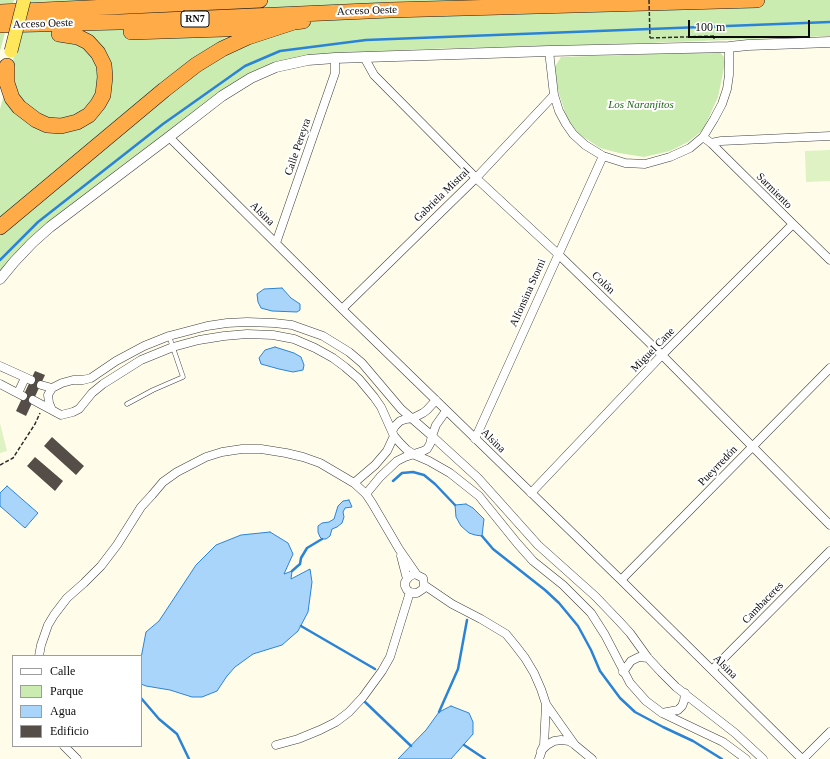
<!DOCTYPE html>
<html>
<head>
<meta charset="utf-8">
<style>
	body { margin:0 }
	#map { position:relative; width:830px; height:759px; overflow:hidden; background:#fffdea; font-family:Georgia,serif }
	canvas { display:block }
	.legend { position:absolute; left:12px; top:655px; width:130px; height:92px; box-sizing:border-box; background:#fff; border:1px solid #9d9d9d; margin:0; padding:5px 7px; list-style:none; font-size:12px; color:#0b0b0b }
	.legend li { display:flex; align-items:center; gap:8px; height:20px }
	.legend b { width:20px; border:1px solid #9d9d9d }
	.scale { position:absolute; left:688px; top:20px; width:122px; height:18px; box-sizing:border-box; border:2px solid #0b0b0b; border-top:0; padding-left:5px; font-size:12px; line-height:14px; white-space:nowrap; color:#0b0b0b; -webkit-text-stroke:3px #fff; paint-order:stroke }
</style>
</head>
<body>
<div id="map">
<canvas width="830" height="759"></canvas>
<ul class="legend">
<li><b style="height:5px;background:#fff"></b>Calle</li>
<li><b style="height:11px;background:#caecb1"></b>Parque</li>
<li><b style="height:11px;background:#aad5fb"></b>Agua</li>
<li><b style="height:11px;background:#554d47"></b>Edificio</li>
</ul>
<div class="scale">100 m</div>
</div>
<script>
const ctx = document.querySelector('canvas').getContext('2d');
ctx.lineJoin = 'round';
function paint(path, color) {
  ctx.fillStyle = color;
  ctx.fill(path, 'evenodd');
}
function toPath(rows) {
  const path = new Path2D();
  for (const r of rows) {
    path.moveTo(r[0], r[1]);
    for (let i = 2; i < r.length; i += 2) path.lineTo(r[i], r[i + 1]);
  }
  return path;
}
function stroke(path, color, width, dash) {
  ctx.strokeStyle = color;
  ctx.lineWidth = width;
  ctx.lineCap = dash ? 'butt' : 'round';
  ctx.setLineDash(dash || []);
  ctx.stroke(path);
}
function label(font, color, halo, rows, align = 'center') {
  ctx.font = font + ' Georgia,serif';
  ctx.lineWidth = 4;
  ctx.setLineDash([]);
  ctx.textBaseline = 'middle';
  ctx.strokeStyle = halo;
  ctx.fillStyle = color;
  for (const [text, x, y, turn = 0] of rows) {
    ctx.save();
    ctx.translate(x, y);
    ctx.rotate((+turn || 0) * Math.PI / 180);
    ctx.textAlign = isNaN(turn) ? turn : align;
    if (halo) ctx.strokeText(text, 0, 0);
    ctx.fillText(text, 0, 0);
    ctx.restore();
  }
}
const green = toPath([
	[0,0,14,0,0,51],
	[29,0,830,0,830,36,623,44,427,49,316,55,236,82,120,167,32,236,0,272,0,109],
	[720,52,724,57,725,63,718,97,703,130,688,142,670,151,644,157,619,153,600,148,579,134,567,118,559,94,554,68,561,57]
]);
const pitch = toPath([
	[830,150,830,181,806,182,805,151],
	[0,423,7,451,0,453]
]);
const water = toPath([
	[282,288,291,298,300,304,300,310,297,312,272,311,261,308,258,302,257,294,264,289,282,288],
	[275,347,294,353,301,357,304,365,303,370,293,372,279,369,261,364,259,358,265,350,275,347],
	[7,486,38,513,25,528,0,506,0,493,7,486],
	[349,500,352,507,345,508,343,512,344,517,342,523,337,527,332,529,330,536,326,539,322,539,320,537,318,532,318,526,322,523,329,522,334,519,338,506,343,501,349,500],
	[466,504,473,508,484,519,482,536,475,535,469,533,461,526,456,517,455,505,466,504],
	[270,532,288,543,293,554,284,574,292,571,291,579,310,569,312,582,308,612,298,631,282,645,253,654,235,667,227,676,217,691,202,697,192,697,170,690,146,686,141,684,141,658,146,632,159,621,196,565,216,545,241,535,270,532],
	[451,706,469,713,473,722,473,734,451,759,398,759,426,730,439,712,451,706]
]);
const stream = toPath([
	[0,260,38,222,163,124,245,66,280,51,366,40,830,22],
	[393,481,402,473,413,472,424,475,435,484,455,505],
	[482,536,493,549,545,590,559,603,578,626,591,650,600,671,620,698,635,712,663,727,693,741,722,759],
	[292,571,300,564,301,558,307,548,322,539],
	[301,626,375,669],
	[141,698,159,719,177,734,189,759],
	[364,701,411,746],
	[439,712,458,669,467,620],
	[464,745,485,759]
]);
const building = toPath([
	[35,371,45,375,26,416,16,411],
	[52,437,84,466,76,475,44,446],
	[35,457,63,481,55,491,27,466]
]);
const path = toPath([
	[650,38,714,36,714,39],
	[0,465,13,458,35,424,40,413]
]);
const service = toPath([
	[127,404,153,390,183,377,169,336]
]);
const minor = toPath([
	[549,51,554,95,559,111,566,124,573,134,585,145,603,156,625,163,645,164,670,157,690,148,703,137,714,119,722,104,727,89,729,75,729,47],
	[364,57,374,75,476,178,558,254,662,355,830,525],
	[169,137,342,309,621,580,802,759],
	[703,137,711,143,793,224,830,260],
	[711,143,721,141,830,136],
	[276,243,335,73,335,58],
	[342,309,476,178,554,95],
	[0,366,31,380],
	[0,384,23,396],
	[41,385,52,388],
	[18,393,25,378],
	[33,400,61,415,73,412,79,409,92,393,103,384,141,360,173,347,199,340,224,336,247,334,273,335,294,339,315,348,333,358,345,367,359,379,374,397,381,407,394,436,387,451,375,465,354,483],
	[52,410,49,403,48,395,52,388,62,383,73,380,83,380,91,378,116,361,144,346,169,336,207,326,227,323,247,322,274,323,292,325,323,336,349,352,362,363,401,409,432,436,430,444,427,449,423,451,405,457,397,461,380,477,366,494],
	[446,411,436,425,432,436,478,478,538,545,595,596,619,621,630,633,648,658,661,672,676,687,735,733,763,759],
	[392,431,395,426,400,421,406,419,413,418,423,413,427,410,436,400],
	[394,436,400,443,407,450,415,455,429,461,450,473,479,496,517,543,533,561,563,585,591,613,605,635,630,683,646,701,662,713,723,742,746,759],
	[475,439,603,156],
	[531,493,662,355,793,224],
	[401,556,407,579],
	[621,580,830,368],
	[424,585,452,604,481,619,506,634,515,645,525,658,534,673,541,689,546,704,560,724,575,745,592,759],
	[39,656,41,645,48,625,54,615,67,598,84,583,101,566,117,545,141,507,152,495,163,482,177,472,206,457,222,452,242,449,261,449,286,453,303,457,320,463,354,483,366,494,372,503,399,549,417,575,423,578,424,585,423,589,417,593,414,593,410,592,407,590,405,586,405,582,409,577,414,574,417,575],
	[712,670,830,551],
	[623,672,631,661,639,657,648,658],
	[662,713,678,710,682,706,684,701,685,693],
	[276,745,298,739,320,730,336,722,349,712,363,697,382,671,390,657,410,592],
	[64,746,77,759],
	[541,751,544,745,546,704],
	[539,759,542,750,547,745,554,741,561,740,569,741,574,744],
	[803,759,830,732]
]);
const tertiary = toPath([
	[0,279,14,262,32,243,50,227,169,137,222,96,251,78,276,67,308,60,335,58,549,51,729,47,748,45,830,42]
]);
const motorway = toPath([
	[0,12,260,0],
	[0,25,119,22,390,10,757,0],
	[131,32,224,29,263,26],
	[7,66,7,83,12,98,19,107,36,120,47,125,61,126,77,122,89,115,98,104,103,95,105,77,104,65,98,53,88,42,78,37,59,34],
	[0,227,164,90,196,65,222,49,248,37,294,22,303,21]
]);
const pathBridge = toPath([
	[649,0,650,38]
]);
const primaryBridge = toPath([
	[11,51,24,0]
]);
const shields = [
	[195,19,28]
];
const shieldNames = [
	["RN7",195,19]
];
const streetNames = [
	["Acceso Oeste",367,11,-2],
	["Acceso Oeste",43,24,-2],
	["Calle Pereyra",298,147,-71],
	["Sarmiento",774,191,45],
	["Gabriela Mistral",442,195,-44],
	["Alsina",262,214,45],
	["Colón",603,283,44],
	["Alfonsina Storni",528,293,-66],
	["Miguel Cane",653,350,-46],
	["Alsina",493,441,44],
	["Pueyrredón",718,466,-46],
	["Cambaceres",763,603,-46],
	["Alsina",725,667,45]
];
const parkNames = [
	["Los Naranjitos",641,105]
];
paint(green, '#caecb1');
paint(pitch, '#def2c3');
paint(water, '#aad5fb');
stroke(water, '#2b83d7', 1);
stroke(stream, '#2b83d7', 2.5);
paint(building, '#554d47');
stroke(service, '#3e3e3e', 5);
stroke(minor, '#3e3e3e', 9);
stroke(tertiary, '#3e3e3e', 11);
stroke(motorway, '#1c1c1c', 16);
stroke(path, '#2d2d2d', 1.5, [4, 2]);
stroke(service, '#fff', 4);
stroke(minor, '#fff', 8);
stroke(tertiary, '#fff', 10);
stroke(motorway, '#ffac48', 15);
stroke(primaryBridge, '#1c1c1c', 14, []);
stroke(pathBridge, '#2d2d2d', 1.5, [4, 2]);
stroke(primaryBridge, '#ffe65a', 13);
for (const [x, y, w] of shields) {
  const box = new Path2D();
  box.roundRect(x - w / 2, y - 8, w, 16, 3);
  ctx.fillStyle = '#fff';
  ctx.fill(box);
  stroke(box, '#0b0b0b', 1);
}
label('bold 10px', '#0b0b0b', null, shieldNames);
label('11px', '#0b0b0b', '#fff', streetNames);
label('italic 11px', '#216718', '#fff', parkNames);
</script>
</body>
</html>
